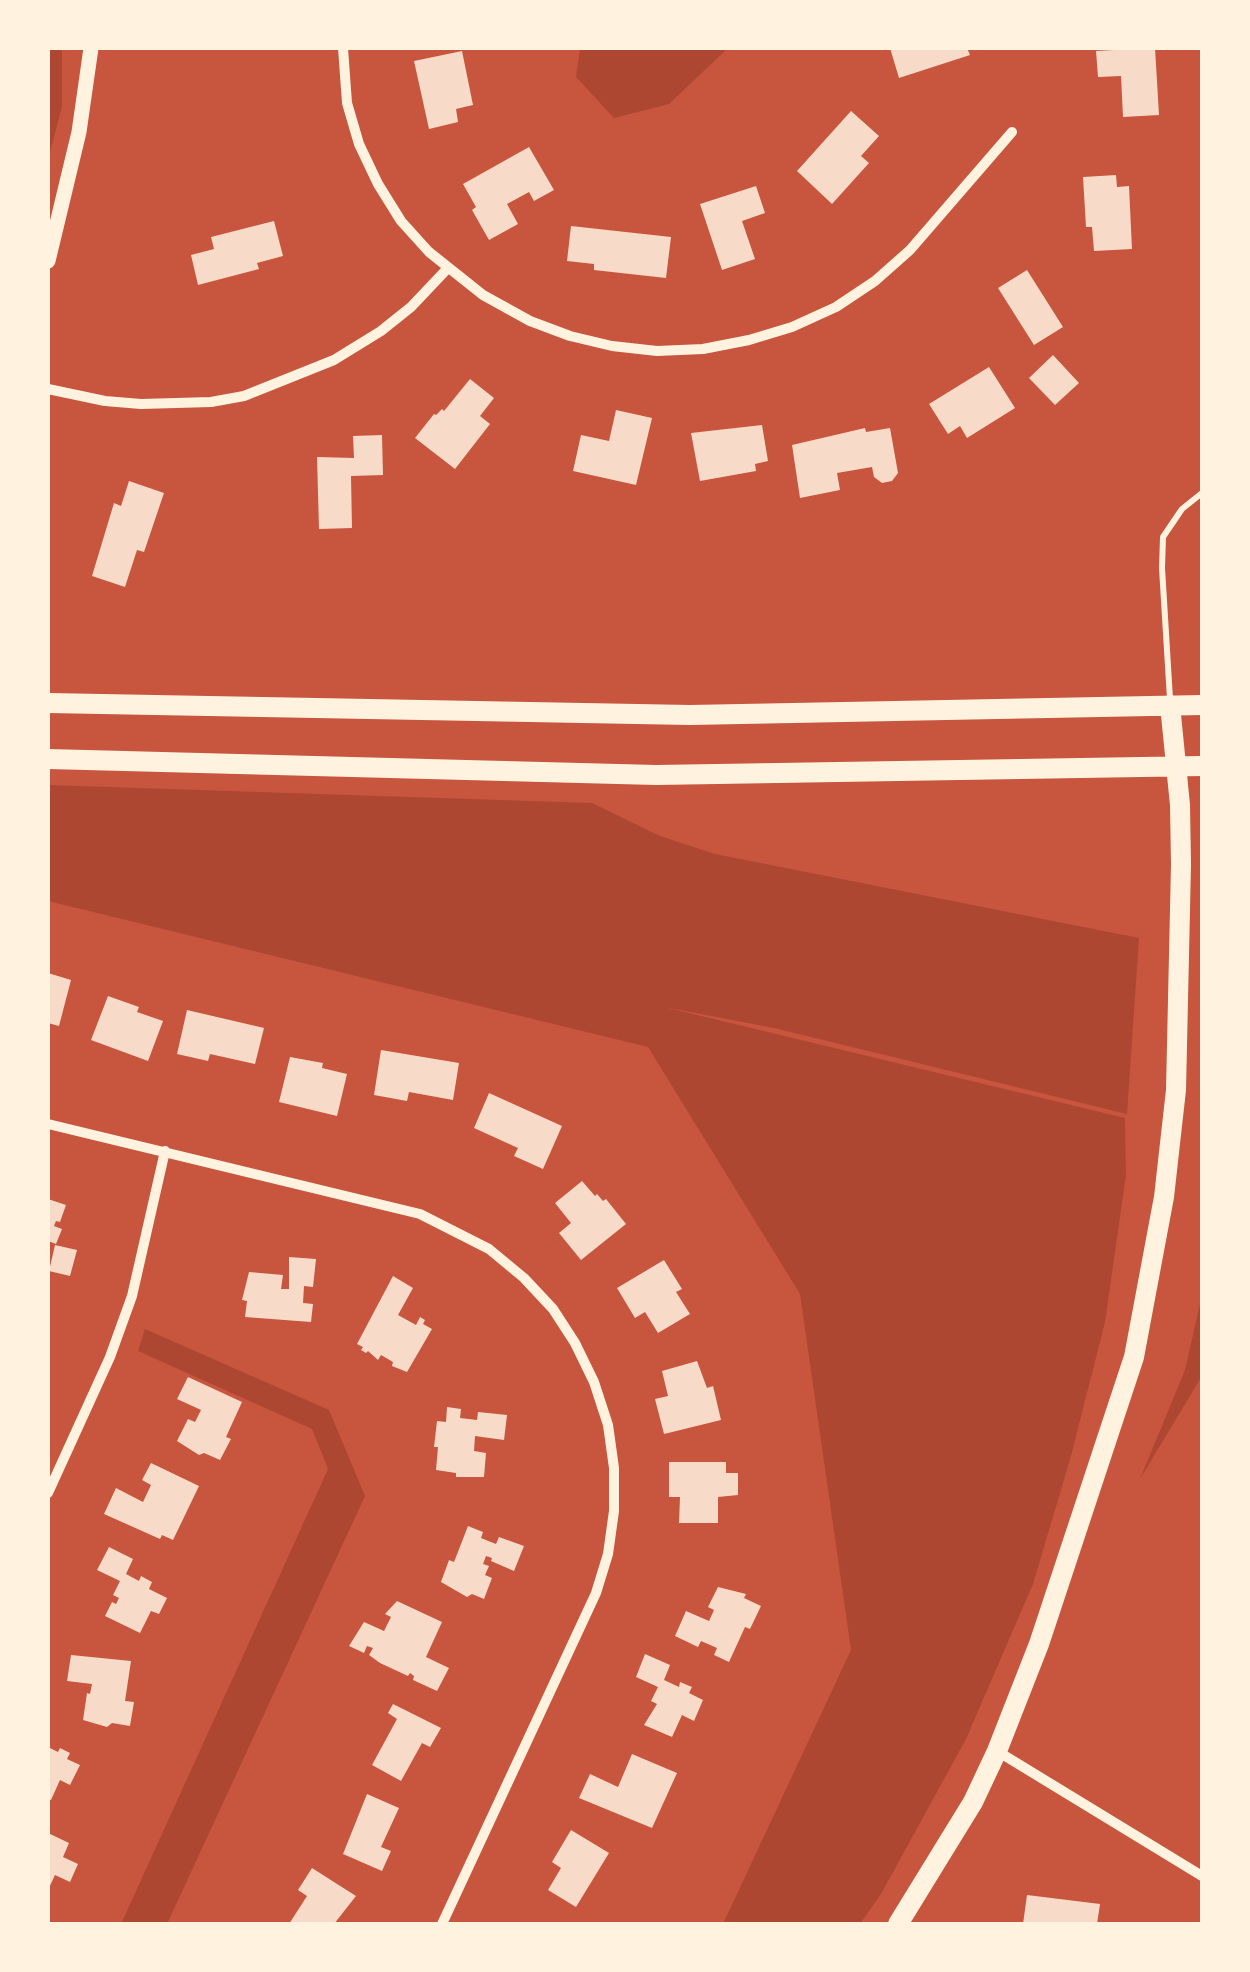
<!DOCTYPE html>
<html>
<head>
<meta charset="utf-8">
<style>
	body { margin:0 }
	#map { position:relative; width:1250px; height:1972px; overflow:hidden; background:#c8553d; font-family:"Golos Text",sans-serif }
	canvas { display:block }
	.frame { position:absolute; inset:0; border:50px solid #fff3e0; pointer-events:none }
</style>
</head>
<body>
<div id="map">
<canvas width="1250" height="1972"></canvas>
<div class="frame"></div>
</div>
<script>
const ctx = document.querySelector('canvas').getContext('2d');
ctx.lineJoin = 'round';
function paint(path, color) {
  ctx.fillStyle = color;
  ctx.fill(path, 'evenodd');
}
function toPath(rows) {
  const path = new Path2D();
  for (const r of rows) {
    path.moveTo(r[0], r[1]);
    for (let i = 2; i < r.length; i += 2) path.lineTo(r[i], r[i + 1]);
  }
  return path;
}
function stroke(path, color, width, dash) {
  ctx.strokeStyle = color;
  ctx.lineWidth = width;
  ctx.lineCap = dash ? 'butt' : 'round';
  ctx.setLineDash(dash || []);
  ctx.stroke(path);
}
const green = toPath([
	[48,48,62,48,62,107,48,159],
	[580,48,728,48,669,104,614,118,576,77],
	[48,785,592,803,660,836,715,854,1139,938,1127,1114,774,1028,664,1007,1125,1118,1126,1175,1105,1322,1071,1456,1033,1584,966,1739,881,1894,860,1924,723,1924,851,1650,800,1294,648,1047,48,901],
	[1202,1295,1202,1376,1140,1479,1185,1370],
	[145,1329,329,1410,365,1496,167,1924,121,1924,328,1469,312,1429,138,1351]
]);
const building = toPath([
	[890,48,967,48,970,55,899,78],
	[1150,48,1155,48,1159,115,1123,117,1121,76,1098,77,1096,51],
	[462,51,473,105,456,109,458,122,429,129,414,61],
	[851,111,879,136,861,156,869,163,832,204,797,171],
	[529,147,554,190,534,201,529,192,507,204,518,224,489,240,472,210,476,207,463,184],
	[1116,175,1117,187,1129,186,1132,249,1094,251,1092,227,1086,227,1083,177],
	[756,186,765,213,742,221,755,259,722,270,700,204],
	[274,221,283,256,257,263,259,269,198,285,191,255,214,249,211,237],
	[571,226,671,237,666,278,594,270,594,264,567,261],
	[1027,270,1063,327,1034,345,998,288],
	[1053,355,1079,383,1055,405,1029,378],
	[989,367,1015,408,967,438,960,426,948,434,929,404],
	[470,379,494,398,480,416,490,424,455,469,415,438,434,414,436,415,442,409,444,411],
	[616,410,652,418,636,485,573,471,581,435,609,441],
	[762,425,768,461,755,464,756,471,700,481,691,433],
	[865,428,866,432,890,428,898,473,892,481,882,483,874,477,872,467,837,473,840,490,800,498,792,445],
	[382,435,383,475,351,476,352,528,319,529,317,457,354,458,353,436],
	[129,481,164,493,144,552,137,550,125,587,92,576,114,503,121,506],
	[48,973,71,980,59,1026,48,1023],
	[108,996,139,1007,137,1012,163,1021,148,1061,91,1040],
	[187,1010,264,1028,255,1064,210,1054,208,1061,177,1054],
	[381,1050,459,1063,453,1100,409,1092,407,1101,374,1095],
	[290,1057,323,1063,322,1068,347,1074,337,1116,279,1102],
	[489,1093,562,1126,543,1169,514,1156,518,1148,474,1128],
	[582,1181,595,1196,597,1194,603,1201,606,1199,626,1224,581,1260,559,1233,571,1223,555,1203],
	[48,1199,66,1205,60,1222,56,1221,54,1226,62,1229,56,1244,48,1241],
	[55,1245,77,1250,70,1276,49,1271],
	[289,1257,316,1259,313,1287,304,1286,303,1303,313,1304,311,1322,245,1317,247,1301,242,1300,249,1272,283,1275,281,1289,289,1289],
	[664,1260,682,1289,676,1292,690,1314,658,1333,645,1312,635,1318,617,1288],
	[393,1276,413,1288,398,1315,416,1325,420,1317,425,1320,423,1324,432,1329,407,1372,392,1366,393,1362,381,1355,378,1360,368,1351,366,1353,361,1350,363,1347,357,1344],
	[697,1361,707,1388,713,1386,721,1420,664,1434,655,1399,668,1396,662,1371],
	[188,1377,242,1402,226,1437,231,1439,220,1460,204,1453,199,1455,177,1441,188,1419,195,1422,201,1410,177,1399],
	[447,1407,461,1409,460,1418,477,1420,478,1412,507,1415,504,1440,475,1436,474,1451,486,1453,484,1477,456,1477,456,1473,436,1470,438,1447,434,1447,437,1421,446,1422],
	[669,1462,726,1462,726,1473,738,1473,738,1495,718,1497,718,1523,679,1523,680,1497,669,1497],
	[151,1463,199,1486,173,1540,162,1535,160,1539,104,1514,116,1488,143,1502,151,1485,142,1480],
	[468,1526,483,1532,481,1538,496,1544,499,1537,524,1546,514,1571,491,1561,492,1558,486,1556,483,1564,489,1566,485,1575,492,1578,484,1599,472,1594,467,1597,441,1582,449,1560,454,1562],
	[109,1547,133,1559,126,1574,139,1581,141,1576,152,1582,149,1589,167,1598,159,1614,151,1611,140,1633,105,1616,112,1602,116,1604,119,1598,113,1595,120,1581,97,1570],
	[718,1587,746,1594,744,1598,761,1606,750,1629,745,1627,729,1662,714,1655,717,1648,701,1641,698,1647,675,1636,686,1611,709,1621,714,1610,708,1607],
	[397,1601,442,1622,426,1657,449,1668,437,1691,413,1680,414,1676,410,1673,408,1676,380,1663,369,1655,373,1648,367,1646,364,1653,349,1646,364,1622,384,1631,391,1617,385,1614],
	[645,1654,670,1665,664,1680,679,1687,680,1682,692,1687,689,1693,703,1700,694,1721,682,1715,672,1737,644,1725,657,1704,651,1701,658,1687,636,1677],
	[71,1655,131,1661,125,1701,134,1702,130,1726,112,1723,107,1727,83,1720,87,1693,90,1694,92,1684,67,1681],
	[393,1704,441,1728,430,1747,422,1743,401,1781,372,1765,397,1719,388,1713],
	[48,1747,58,1752,60,1748,70,1753,67,1759,80,1765,70,1785,60,1780,51,1800,48,1799],
	[632,1754,677,1773,652,1828,579,1798,590,1774,618,1787],
	[367,1794,399,1808,381,1847,391,1851,382,1871,343,1854],
	[571,1830,609,1853,576,1907,548,1890,561,1868,552,1862],
	[48,1833,69,1843,63,1857,78,1864,70,1882,55,1875,48,1890],
	[312,1868,356,1896,334,1924,289,1924,307,1896,298,1890],
	[1027,1895,1100,1904,1097,1924,1023,1924]
]);
const service = toPath([
	[1170,699,1162,568,1163,537,1182,509,1202,493]
]);
const minor = toPath([
	[343,48,347,103,359,144,378,184,401,221,429,252,483,295,530,321,570,336,612,346,657,351,703,349,749,340,792,327,836,307,875,281,910,250,1012,132],
	[48,389,105,401,141,404,211,402,244,396,334,360,381,331,411,307,447,269],
	[48,1124,420,1214,489,1249,524,1278,553,1309,575,1343,594,1382,608,1425,614,1468,614,1511,608,1554,596,1593,442,1924],
	[48,1493,110,1357,132,1296,165,1151],
	[997,1751,1202,1876]
]);
const tertiary = toPath([
	[48,261,79,132,91,48]
]);
const primary = toPath([
	[48,703,690,715,1202,705],
	[48,759,656,775,1202,766],
	[898,1924,973,1802,997,1751,1039,1644,1134,1357,1164,1197,1176,1090,1181,864,1180,805,1170,705]
]);
paint(green, '#ae4732');
paint(building, '#f7dbc8');
stroke(service, '#fff3e0', 6);
stroke(minor, '#fff3e0', 10);
stroke(tertiary, '#fff3e0', 15);
stroke(primary, '#fff3e0', 20);
</script>
</body>
</html>
